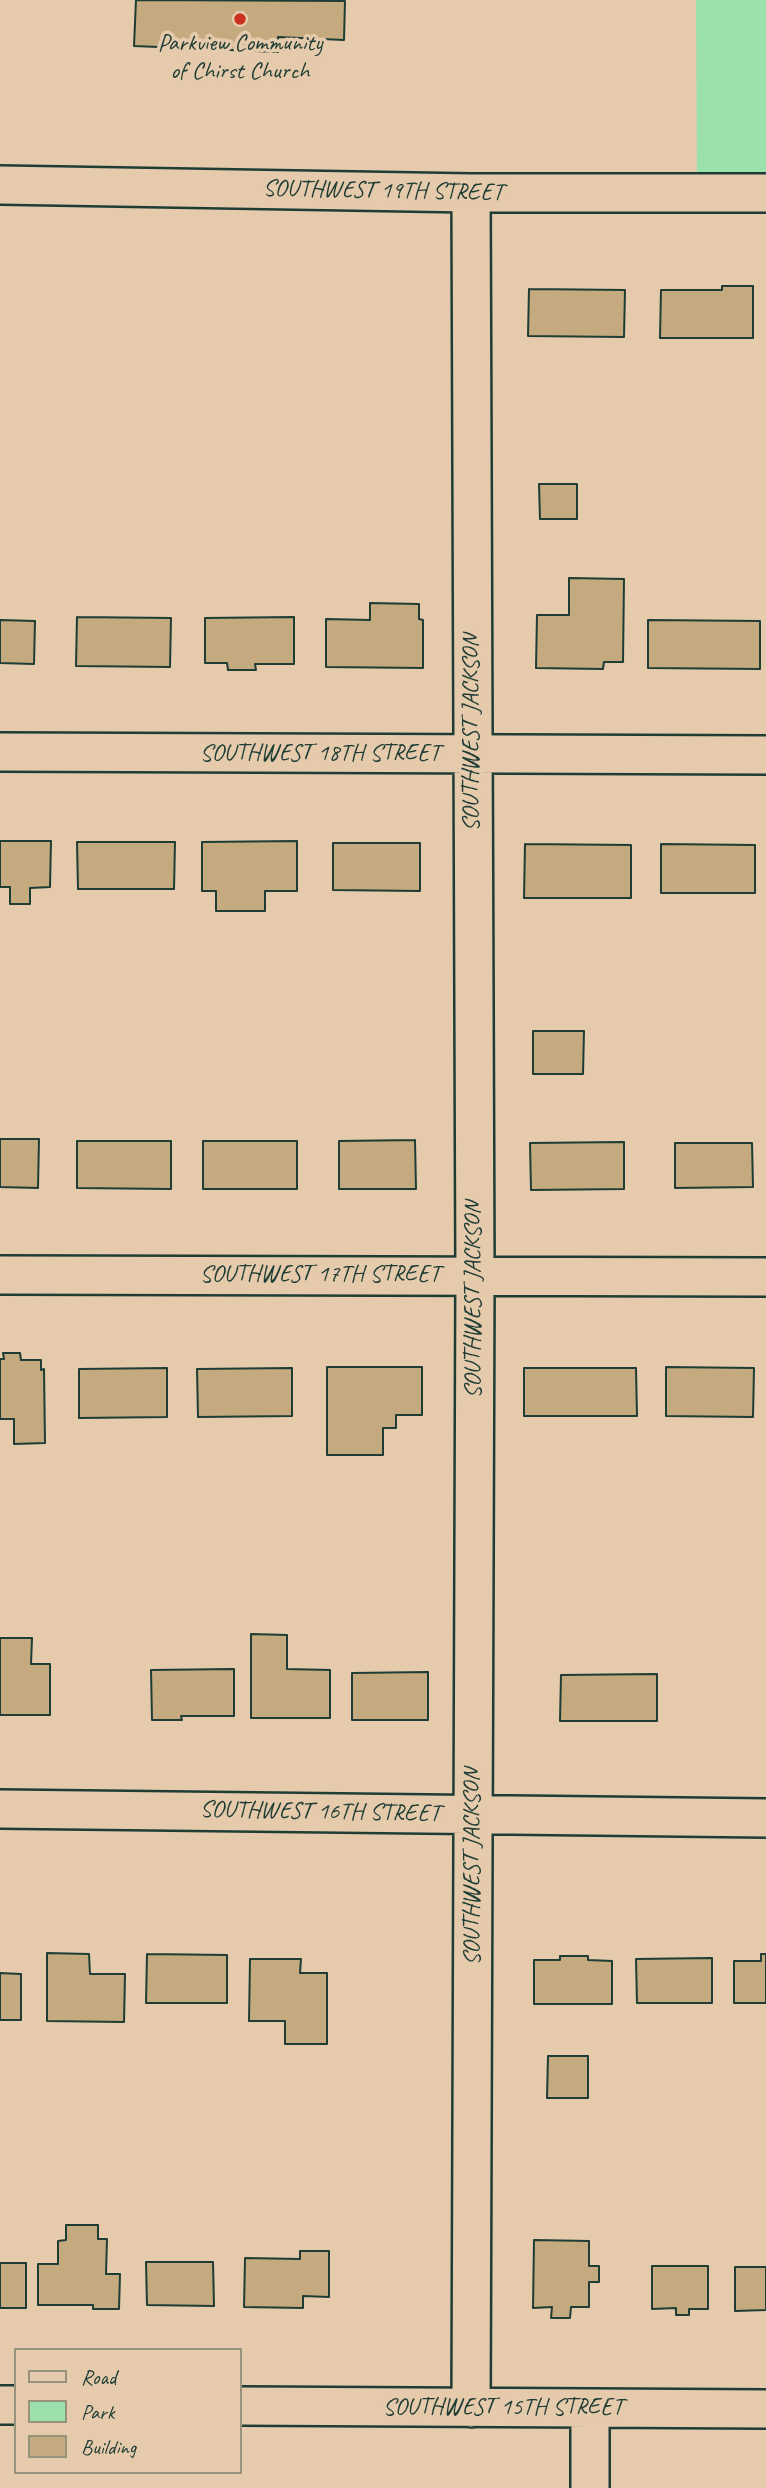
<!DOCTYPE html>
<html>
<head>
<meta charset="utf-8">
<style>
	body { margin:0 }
	#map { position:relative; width:766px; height:2488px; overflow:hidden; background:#e5caac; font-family:Caveat,sans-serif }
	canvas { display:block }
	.legend { position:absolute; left:14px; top:2348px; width:228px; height:126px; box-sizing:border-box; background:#e5caac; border:2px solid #96927c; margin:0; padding:9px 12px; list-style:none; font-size:21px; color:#1f3d34 }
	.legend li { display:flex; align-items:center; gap:14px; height:35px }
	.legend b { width:35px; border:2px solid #96927c }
</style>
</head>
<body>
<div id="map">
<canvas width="766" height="2488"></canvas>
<ul class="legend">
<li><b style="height:9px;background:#e5caac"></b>Road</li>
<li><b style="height:19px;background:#9ce1ad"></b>Park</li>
<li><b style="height:19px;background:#c4aa7e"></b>Building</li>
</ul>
</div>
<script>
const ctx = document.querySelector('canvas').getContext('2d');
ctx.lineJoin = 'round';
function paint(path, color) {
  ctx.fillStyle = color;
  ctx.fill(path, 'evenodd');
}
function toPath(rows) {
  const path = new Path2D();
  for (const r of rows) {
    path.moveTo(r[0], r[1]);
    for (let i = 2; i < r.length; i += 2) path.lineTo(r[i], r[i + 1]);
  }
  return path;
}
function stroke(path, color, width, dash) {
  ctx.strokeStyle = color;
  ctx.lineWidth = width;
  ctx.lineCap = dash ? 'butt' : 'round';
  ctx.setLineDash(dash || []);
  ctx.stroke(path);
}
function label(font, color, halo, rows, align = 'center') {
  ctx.font = font + ' Caveat,sans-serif';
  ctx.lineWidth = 7;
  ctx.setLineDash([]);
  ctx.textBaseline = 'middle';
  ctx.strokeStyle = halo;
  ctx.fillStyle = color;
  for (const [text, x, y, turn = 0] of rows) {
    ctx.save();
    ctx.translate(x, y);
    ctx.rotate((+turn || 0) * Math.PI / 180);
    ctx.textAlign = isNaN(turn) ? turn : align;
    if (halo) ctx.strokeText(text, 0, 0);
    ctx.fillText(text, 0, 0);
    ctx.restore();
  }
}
const green = toPath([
	[696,0,766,0,766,193,697,193]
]);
const building = toPath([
	[136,0,345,1,344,40,278,37,278,52,134,46,136,0],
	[722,286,753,286,753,338,660,338,661,290,722,290,722,286],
	[529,289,625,290,624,337,528,336,529,289],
	[539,484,577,484,577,519,540,519,539,484],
	[569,578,624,579,623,662,604,662,603,669,536,668,537,615,569,615,569,578],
	[370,603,419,604,419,619,423,620,423,668,326,667,326,619,370,620,370,603],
	[77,617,171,618,170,667,76,666,77,617],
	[294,617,294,664,255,664,256,670,228,670,227,663,205,663,205,618,294,617],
	[0,620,35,621,34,664,0,663,0,620],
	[648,620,760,621,760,669,648,668,648,620],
	[0,841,51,841,50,887,30,888,30,904,10,904,10,887,0,887,0,841],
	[297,841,297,891,265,891,265,911,216,911,216,891,202,891,202,842,297,841],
	[77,842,175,842,174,889,78,889,77,842],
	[333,843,420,843,420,891,333,890,333,843],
	[525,844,631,845,631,898,524,898,525,844],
	[661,844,755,845,755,893,661,893,661,844],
	[533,1031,584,1031,583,1074,533,1074,533,1031],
	[0,1139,39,1139,38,1188,0,1187,0,1139],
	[415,1140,416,1189,339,1189,339,1141,415,1140],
	[77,1141,171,1141,171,1189,77,1188,77,1141],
	[203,1141,297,1141,297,1189,203,1189,203,1141],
	[624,1142,624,1189,531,1190,530,1143,624,1142],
	[675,1143,752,1143,753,1187,675,1188,675,1143],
	[3,1353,20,1353,21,1360,41,1360,41,1370,44,1369,45,1443,14,1444,14,1419,0,1419,0,1359,4,1359,3,1353],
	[327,1367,422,1367,422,1415,396,1415,396,1428,383,1428,383,1455,327,1455,327,1367],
	[666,1367,754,1368,753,1417,666,1416,666,1367],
	[167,1368,167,1417,79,1418,79,1369,167,1368],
	[292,1368,292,1416,198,1417,197,1369,292,1368],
	[524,1368,636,1368,637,1416,524,1416,524,1368],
	[251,1634,287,1635,287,1669,330,1670,330,1718,251,1718,251,1634],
	[0,1638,32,1638,31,1664,50,1664,50,1715,0,1715,0,1638],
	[234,1669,234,1716,181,1716,182,1720,152,1720,151,1670,234,1669],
	[428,1672,428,1720,352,1720,352,1673,428,1672],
	[657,1674,657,1721,560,1721,561,1675,657,1674],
	[47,1953,89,1954,90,1974,125,1974,124,2022,47,2021,47,1953],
	[147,1954,227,1955,227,2003,146,2003,147,1954],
	[761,1954,766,1954,766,2003,734,2003,734,1961,761,1961,761,1954],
	[560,1956,588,1956,588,1960,612,1961,612,2004,534,2004,534,1960,560,1960,560,1956],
	[712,1958,712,2003,637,2003,636,1959,712,1958],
	[250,1959,301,1959,300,1973,327,1973,327,2044,285,2044,285,2021,249,2021,250,1959],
	[0,1973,21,1974,21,2020,0,2020,0,1973],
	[548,2056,588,2056,588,2098,547,2098,548,2056],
	[66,2225,98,2225,98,2239,107,2239,106,2274,120,2274,119,2309,93,2309,93,2305,38,2305,38,2264,58,2264,58,2241,66,2240,66,2225],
	[534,2240,589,2241,589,2266,599,2266,599,2282,589,2282,589,2307,571,2307,570,2318,551,2318,552,2307,533,2308,534,2240],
	[300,2251,329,2251,329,2297,303,2296,303,2308,244,2307,245,2258,300,2259,300,2251],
	[146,2262,213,2262,214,2306,147,2305,146,2262],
	[0,2263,26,2263,26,2308,0,2308,0,2263],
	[652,2266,708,2266,708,2309,689,2309,689,2315,676,2315,676,2308,652,2309,652,2266],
	[735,2267,766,2267,766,2310,735,2311,735,2267]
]);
const minor = toPath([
	[0,185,471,193,766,193],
	[471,193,475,1275,471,2408],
	[0,752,766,755],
	[0,1275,766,1277],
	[0,1809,766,1818],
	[0,2405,16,2405],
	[240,2406,766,2409],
	[590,2488,590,2409]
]);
const markers = [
	[240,19,7,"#c8321e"]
];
const poiNames = [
	["Parkview Community",240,44],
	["of Chirst Church",240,72]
];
const streetNames = [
	["SOUTHWEST 19TH STREET",383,191,1],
	["SOUTHWEST JACKSON",472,733,-90],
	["SOUTHWEST 18TH STREET",320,754],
	["SOUTHWEST 17TH STREET",320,1275],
	["SOUTHWEST JACKSON",474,1300,-90],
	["SOUTHWEST 16TH STREET",320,1812,1],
	["SOUTHWEST JACKSON",473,1867,-90],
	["SOUTHWEST 15TH STREET",503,2408]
];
paint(green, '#9ce1ad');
paint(building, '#c4aa7e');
stroke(building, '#1f3d34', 2);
stroke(minor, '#1f3d34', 42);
stroke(minor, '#e5caac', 37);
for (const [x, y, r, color] of markers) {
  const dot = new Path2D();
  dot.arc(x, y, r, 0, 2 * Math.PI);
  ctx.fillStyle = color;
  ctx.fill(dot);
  stroke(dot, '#e5caac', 2.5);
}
label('24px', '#1f3d34', '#e5caac', poiNames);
label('24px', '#1f3d34', '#e5caac', streetNames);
</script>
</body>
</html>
